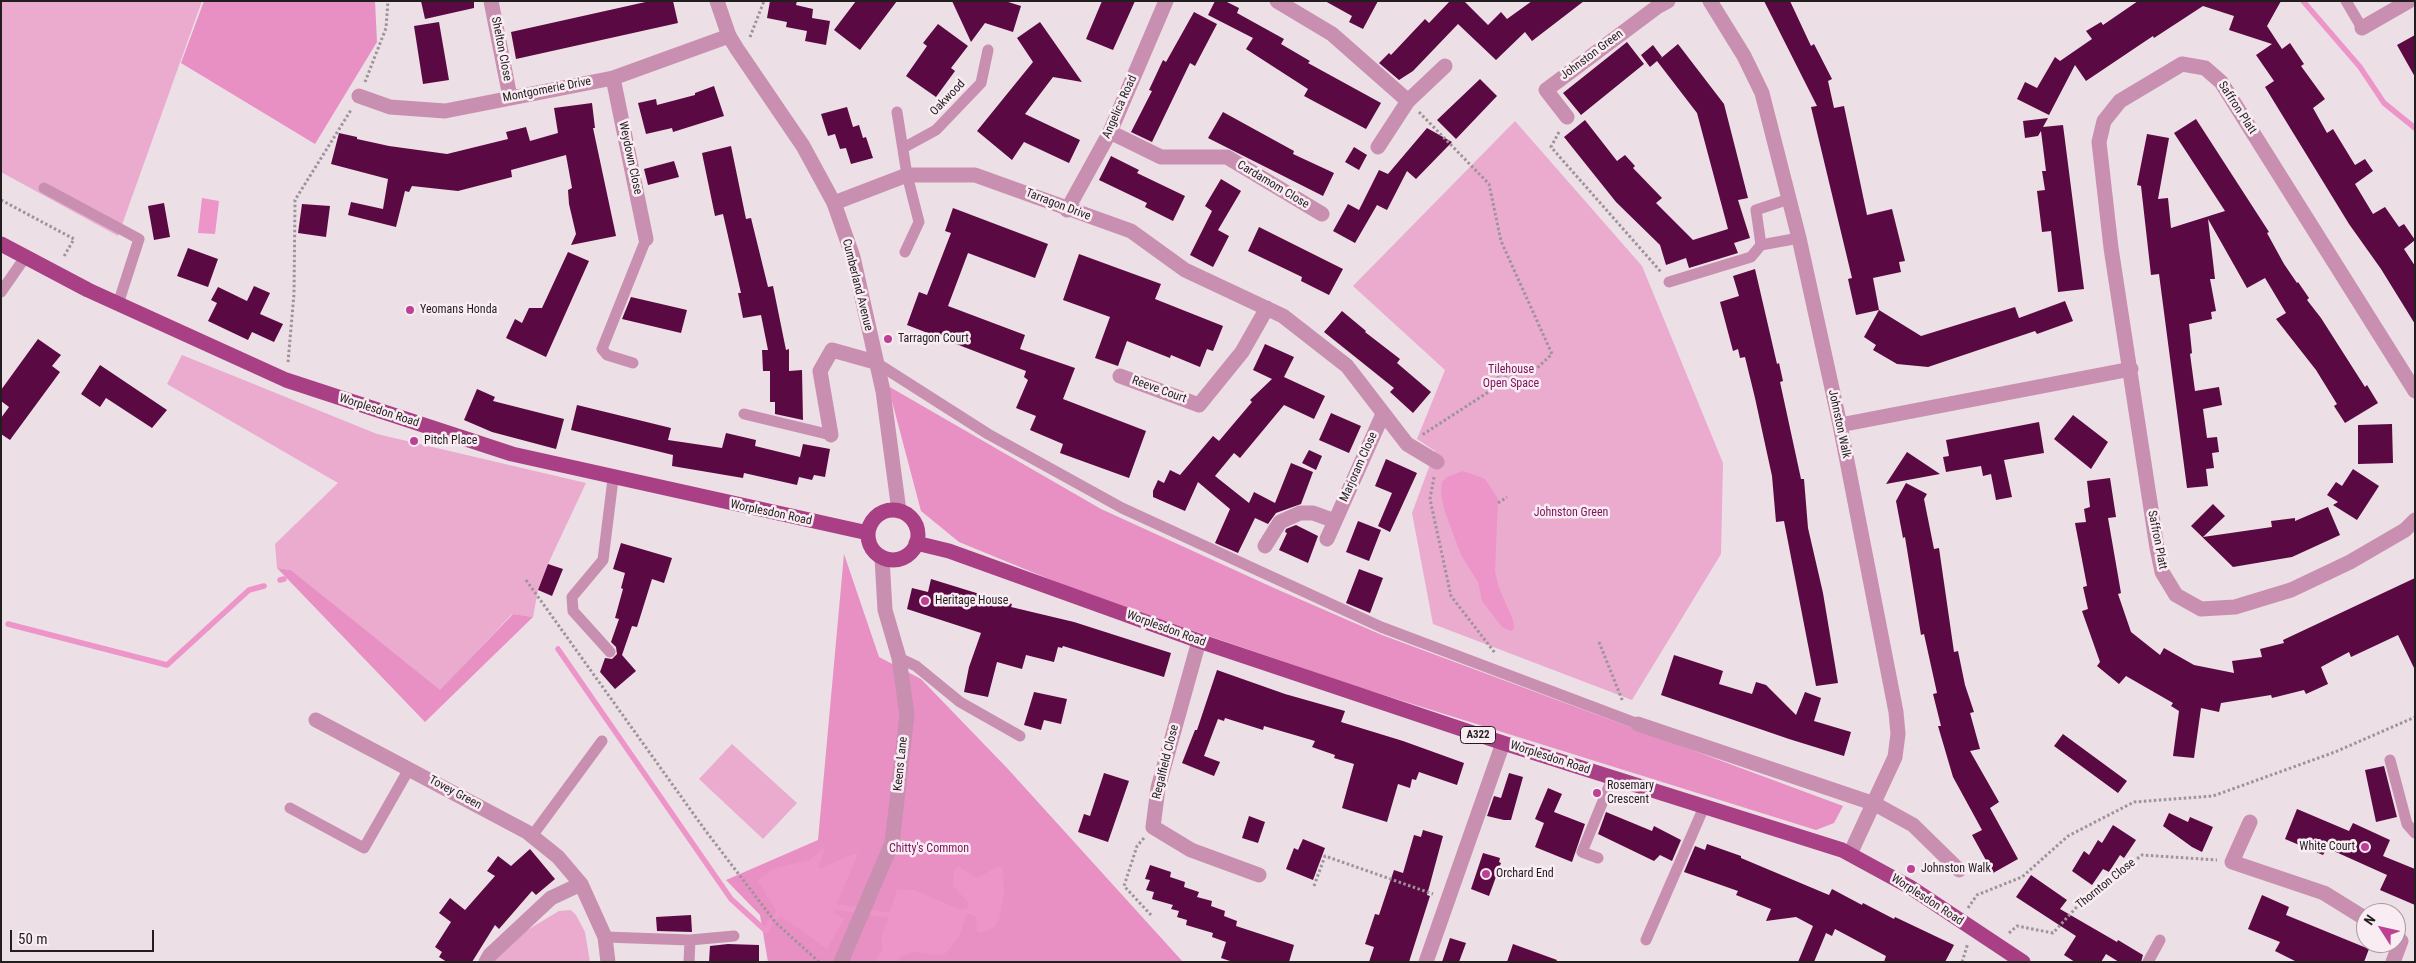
<!DOCTYPE html>
<html>
<head>
<meta charset="utf-8">
<style>
	body { margin:0 }
	#map { position:relative; width:2416px; height:963px; overflow:hidden; background:#ecdfe6; font-family:"Roboto Condensed",sans-serif }
	canvas { display:block }
	.frame { position:absolute; inset:0; border:2px solid #221e20; pointer-events:none }
	.north { position:absolute; left:2356px; top:903px; width:50px; height:50px; box-sizing:border-box; background:#f9ecf3; border:1px solid #a39a9f; border-radius:50%; rotate:305deg; font-size:14px; font-weight:700; line-height:20px; text-align:center; color:#221e20 }
	.north::after { content:''; display:block; margin:auto; width:18px; height:22px; background:#bc4192; clip-path:polygon(50% 0,100% 100%,50% 72%,0 100%) }
	.scale { position:absolute; left:10px; top:930px; width:144px; height:22px; box-sizing:border-box; border:2px solid #221e20; border-top:0; padding-left:6px; font-size:15px; line-height:18px; white-space:nowrap; color:#221e20; -webkit-text-stroke:4px #f9ecf3; paint-order:stroke }
</style>
</head>
<body>
<div id="map">
<canvas width="2416" height="963"></canvas>
<div class="frame"></div>
<div class="north">N</div>
<div class="scale">50 m</div>
</div>
<script>
const ctx = document.querySelector('canvas').getContext('2d');
ctx.lineJoin = 'round';
function paint(path, color) {
  ctx.fillStyle = color;
  ctx.fill(path, 'evenodd');
}
function toPath(rows) {
  const path = new Path2D();
  for (const r of rows) {
    if (r.length === 3) {
      path.moveTo(r[0] + r[2], r[1]);
      path.arc(r[0], r[1], r[2], 0, 2 * Math.PI);
      continue;
    }
    path.moveTo(r[0], r[1]);
    for (let i = 2; i < r.length; i += 2) path.lineTo(r[i], r[i + 1]);
  }
  return path;
}
function stroke(path, color, width, dash) {
  ctx.strokeStyle = color;
  ctx.lineWidth = width;
  ctx.lineCap = dash ? 'butt' : 'round';
  ctx.setLineDash(dash || []);
  ctx.stroke(path);
}
function label(font, color, halo, rows, align = 'center') {
  ctx.font = font + ' "Roboto Condensed",sans-serif';
  ctx.lineWidth = 5;
  ctx.setLineDash([]);
  ctx.textBaseline = 'middle';
  ctx.strokeStyle = halo;
  ctx.fillStyle = color;
  for (const [text, x, y, turn = 0] of rows) {
    ctx.save();
    ctx.translate(x, y);
    ctx.rotate((+turn || 0) * Math.PI / 180);
    ctx.textAlign = isNaN(turn) ? turn : align;
    if (halo) ctx.strokeText(text, 0, 0);
    ctx.fillText(text, 0, 0);
    ctx.restore();
  }
}
const green = toPath([
	[1,1,202,1,118,236,1,172],
	[1515,121,1642,266,1723,463,1721,554,1632,700,1433,624,1412,513,1435,451,1417,439,1445,370,1353,286],
	[182,355,377,434,586,483,548,564,538,590,533,617,512,614,440,691,291,570,277,568,275,544,338,483,167,384],
	[732,744,797,803,763,839,699,779],
	[571,910,576,915,585,932,590,962,492,962,509,941,559,911]
]);
const forest = toPath([
	[204,1,375,1,377,42,315,144,181,63],
	[888,386,1101,509,1274,588,1382,635,1843,806,1834,823,1816,830,1358,687,1083,593,959,542,921,511],
	[844,554,879,657,921,679,1007,768,1183,962,768,962,760,915,726,880,818,840],
	[277,568,291,570,440,690,513,614,533,617,425,722]
]);
const water = toPath([
	[202,198,219,201,215,234,198,233],
	[1463,471,1485,479,1498,499,1495,572,1499,588,1513,620,1514,628,1511,631,1502,627,1482,601,1478,582,1461,555,1444,509,1441,493,1442,482,1447,477],
	[823,847,824,852,819,866,820,869,845,857,858,853,833,913,844,919,827,949,778,914,758,881,759,878,776,868,810,860],
	[958,866,977,878,999,866,1003,870,1004,892,999,920,994,927,984,932,977,932,976,917,971,914,967,914,959,936,945,954,934,955,915,952,900,957,899,962,875,962,883,948,881,939,897,890,915,890,961,910,968,908,968,902,953,886,954,871]
]);
const stream = toPath([
	[2303,1,2360,67,2384,103,2415,128],
	[280,580,284,579],
	[8,624,167,665,249,590,264,586],
	[558,649,731,899,766,931,770,922],
	[836,907,889,915],
	[775,917,778,914]
]);
const building = toPath([
	[421,1,474,1,474,8,425,19],
	[650,1,673,1,678,23,516,59,511,32],
	[770,1,797,1,796,5,813,9,812,18,830,21,826,45,805,41,807,31,786,27,787,22,767,18],
	[856,1,897,1,860,50,834,30],
	[952,1,1005,1,1021,6,1013,32,985,23,971,42],
	[1102,1,1135,1,1113,50,1086,39],
	[1215,1,1225,1,1239,8,1237,13,1284,39,1281,44,1310,61,1308,63,1381,103,1366,129,1304,96,1308,89,1246,49,1253,38,1208,15],
	[1325,1,1378,1,1363,29,1349,22,1352,16],
	[1450,1,1464,1,1488,25,1501,12,1507,19,1532,1,1584,1,1532,41,1525,32,1496,60,1458,24,1413,71,1399,80,1379,63,1389,53,1391,55,1425,19,1429,23],
	[1764,1,1790,1,1811,46,1814,44,1832,79,1828,81,1834,108,1844,106,1867,215,1892,209,1905,261,1899,262,1901,272,1873,278,1879,310,1856,315,1848,279,1852,278,1811,107,1817,106],
	[2138,1,2281,1,2267,26,2282,49,2290,43,2304,64,2301,66,2325,99,2313,108,2327,133,2333,129,2355,165,2365,159,2373,171,2355,184,2373,214,2385,207,2399,227,2404,224,2415,240,2404,249,2415,266,2415,324,2381,269,2349,224,2265,87,2274,81,2256,55,2272,44,2229,30,2234,16,2203,6,2154,38,2153,36,2086,81,2075,65,2049,115,2017,99,2025,82,2037,88,2055,57,2060,61,2092,39,2086,31,2101,22,2103,25],
	[1194,12,1217,24,1195,66,1190,63,1152,142,1131,132,1152,91,1149,90,1163,60,1166,62],
	[439,22,449,80,423,84,414,26],
	[1040,22,1082,82,1053,77,1025,114,1080,140,1069,163,1024,142,1012,160,977,131,1033,62,1017,38],
	[938,24,968,46,951,68,955,71,936,97,906,76,927,46,923,43],
	[2415,35,2415,77,2397,45],
	[1627,42,1644,64,1581,115,1563,93],
	[1678,44,1724,104,1748,198,1738,200,1750,238,1734,243,1738,253,1689,268,1686,258,1666,265,1660,245,1616,202,1564,137,1585,120,1617,161,1625,155,1635,166,1633,168,1662,198,1656,203,1693,240,1728,229,1697,113,1657,61,1650,67,1641,55,1653,45,1662,57,1660,59],
	[1480,79,1497,96,1456,139,1437,120],
	[714,86,724,116,673,132,672,128,646,134,638,103,656,99,657,105,695,95,695,93],
	[592,103,595,128,593,128,616,236,571,245,576,234,569,204,568,190,572,188,566,155,511,170,512,177,458,191,412,186,409,192,405,191,396,227,348,215,351,202,383,209,388,179,331,164,339,133,357,137,357,139,389,146,447,154,508,139,506,132,526,127,530,141,558,133,554,108],
	[847,107,853,127,859,125,863,138,866,137,873,158,851,164,846,148,840,149,835,134,828,136,821,114],
	[1223,112,1294,151,1293,154,1334,173,1323,196,1208,138],
	[2048,118,2043,127,2063,125,2084,289,2058,292,2051,231,2042,232,2037,191,2045,190,2042,171,2046,171,2041,131,2038,136,2025,138,2023,121],
	[2196,119,2269,232,2267,233,2284,264,2297,283,2298,282,2309,298,2307,300,2321,318,2365,387,2367,385,2378,403,2345,423,2334,406,2337,404,2316,370,2276,319,2286,313,2265,278,2247,288,2208,219,2215,279,2210,279,2216,311,2211,312,2212,319,2189,324,2192,353,2190,354,2195,391,2219,387,2222,405,2203,409,2207,438,2217,437,2219,452,2212,453,2214,468,2206,469,2208,486,2187,488,2159,274,2151,275,2141,186,2137,185,2147,134,2169,138,2158,199,2168,198,2171,228,2225,211,2174,133],
	[1427,128,1452,142,1416,179,1407,171,1387,210,1377,205,1355,243,1333,231,1348,204,1359,210,1379,170,1388,174],
	[731,146,746,219,751,218,768,287,773,286,786,350,789,349,789,371,802,370,803,420,775,414,775,402,770,402,770,371,763,371,762,350,768,350,761,315,743,318,738,293,741,293,723,214,715,216,702,153],
	[1354,147,1367,155,1359,170,1345,162],
	[1111,156,1139,170,1137,173,1185,196,1173,221,1145,207,1147,203,1099,180],
	[674,161,679,177,648,185,644,169],
	[1221,179,1241,191,1218,230,1229,236,1213,267,1190,255,1212,211,1205,206],
	[164,203,170,237,154,240,148,206],
	[302,204,330,206,326,237,298,233],
	[953,208,1048,244,1035,278,968,253,948,306,1025,335,1020,349,1075,368,1063,399,1146,431,1129,478,1060,453,1063,444,1030,430,1036,416,1016,408,1028,380,1024,377,1026,371,907,325,919,292,927,295,951,233,945,231],
	[1259,227,1343,269,1329,295,1301,281,1302,277,1248,251],
	[188,248,218,259,208,287,177,276],
	[568,252,589,261,546,357,506,338,515,319,522,323,529,308,542,308],
	[1079,254,1161,284,1155,299,1223,326,1213,351,1207,349,1200,367,1171,355,1170,358,1127,341,1118,366,1095,358,1110,317,1063,300],
	[1755,269,1777,364,1779,363,1783,381,1780,382,1801,479,1804,479,1808,528,1823,593,1838,683,1816,686,1784,521,1776,522,1772,476,1755,398,1745,357,1740,358,1738,349,1733,351,1720,302,1739,296,1733,276],
	[254,286,270,293,260,314,283,324,274,342,252,332,248,340,208,321,217,303,211,300,218,287,247,301],
	[631,297,687,310,681,333,622,319],
	[2065,301,2073,321,2037,334,2035,331,1928,367,1897,364,1873,350,1876,345,1864,337,1879,310,1921,336,2015,307,2019,318],
	[1342,311,1366,331,1365,332,1400,359,1397,363,1431,392,1413,413,1390,392,1394,388,1324,332],
	[38,339,61,355,52,366,60,372,10,440,1,434,1,418,9,407,1,401,1,390],
	[1265,344,1294,357,1284,377,1325,396,1314,419,1284,405,1240,458,1234,453,1215,476,1249,503,1254,492,1275,503,1291,463,1313,472,1301,504,1276,513,1268,524,1255,518,1238,553,1215,543,1230,509,1198,482,1185,511,1153,497,1153,491,1158,480,1164,483,1170,470,1180,475,1213,436,1219,441,1252,402,1250,400,1272,379,1253,370],
	[100,365,167,410,152,428,106,398,100,407,81,394],
	[477,389,495,397,493,401,564,419,556,449,492,432,464,420],
	[577,405,671,428,668,440,722,448,726,433,756,440,755,446,800,457,803,444,830,449,825,477,814,475,812,480,799,477,797,485,744,473,743,478,672,466,673,455,571,430],
	[1331,413,1361,426,1349,453,1319,440],
	[2073,415,2108,442,2091,469,2054,439],
	[2039,422,2044,453,2004,460,2012,497,1996,500,1991,474,1983,476,1981,466,1946,472,1943,457,1949,456,1946,440],
	[2392,424,2393,463,2358,464,2358,425],
	[1309,450,1322,456,1316,470,1302,463],
	[1907,452,1940,474,1886,484],
	[1386,459,1417,473,1390,532,1378,526,1392,493,1375,486],
	[2353,469,2379,486,2357,520,2333,505,2338,502,2327,495,2336,482,2342,486],
	[2110,478,2116,517,2108,518,2121,593,2118,594,2131,632,2160,655,2164,648,2194,665,2234,673,2232,661,2262,657,2260,649,2284,643,2283,640,2415,578,2415,670,2398,635,2351,657,2349,652,2321,667,2328,684,2306,694,2304,690,2272,698,2271,695,2221,703,2219,712,2201,708,2194,758,2173,756,2179,711,2171,706,2173,703,2126,676,2119,684,2097,666,2100,662,2082,611,2088,609,2083,587,2087,586,2075,523,2086,522,2084,509,2090,507,2087,481],
	[1906,483,1927,494,1924,499,1934,549,1939,548,1954,652,1958,651,1965,685,1974,712,1970,713,1980,749,1970,751,1999,802,1990,808,2018,859,1993,873,1972,835,1982,830,1953,777,1938,726,1941,726,1933,694,1937,693,1924,634,1921,635,1905,537,1903,538,1896,501],
	[2213,504,2225,516,2203,537,2272,527,2271,521,2295,518,2295,521,2328,507,2340,535,2292,557,2233,567,2191,526],
	[1358,521,1381,530,1369,561,1346,552],
	[1296,525,1318,536,1308,563,1279,550,1287,533,1285,532,1286,529],
	[621,543,672,558,664,583,652,579,637,627,632,626,622,655,636,671,615,689,600,672,605,658,612,659,617,654,616,647,611,642,619,619,615,618,623,589,621,588,625,573,613,569],
	[548,564,563,569,552,596,538,590],
	[1359,569,1383,578,1370,613,1346,603],
	[931,579,1012,604,1011,607,1074,622,1171,653,1164,677,1063,646,1062,648,1058,647,1054,662,1026,655,1022,669,997,662,988,697,964,692,969,667,981,633,907,609,912,588,928,592],
	[1674,655,1723,671,1719,684,1752,694,1756,682,1766,685,1796,715,1805,692,1821,698,1814,721,1851,732,1844,756,1789,739,1661,695],
	[1217,670,1285,694,1345,711,1341,722,1403,741,1464,763,1457,785,1419,772,1416,780,1412,779,1410,788,1398,784,1387,822,1342,808,1354,764,1334,758,1335,755,1312,747,1315,741,1264,726,1263,730,1225,718,1224,721,1218,719,1204,756,1220,762,1214,776,1182,763,1195,730,1197,730],
	[1034,692,1067,699,1061,724,1044,720,1041,730,1024,725],
	[2063,734,2127,781,2118,793,2054,746],
	[2384,766,2397,817,2376,822,2365,770],
	[1104,773,1129,781,1108,842,1078,832,1084,814,1090,816],
	[1509,773,1523,777,1511,820,1504,820,1487,816,1494,796,1501,798],
	[1548,788,1562,794,1554,812,1585,824,1572,862,1535,847,1544,823,1535,819],
	[2297,809,2349,831,2353,823,2390,840,2383,856,2415,869,2415,905,2380,890,2387,875,2327,848,2323,855,2285,839],
	[1606,812,1652,831,1654,826,1681,840,1672,861,1660,855,1654,861,1598,834],
	[2169,813,2188,822,2190,817,2213,827,2202,852,2192,847,2163,826],
	[1249,816,1265,822,1258,843,1242,838],
	[2113,825,2136,840,2124,858,2120,855,2109,872,2103,869,2092,885,2072,871,2084,851,2089,855,2098,840,2102,843],
	[1423,830,1443,836,1427,895,1430,896,1409,962,1369,962,1374,947,1365,944,1375,914,1379,915,1394,870,1403,873,1414,835,1421,837],
	[1303,839,1325,848,1313,880,1286,869,1294,848,1298,850],
	[1707,844,1741,856,1741,858,1829,895,1832,889,1862,905,1863,903,1894,919,1895,917,1954,945,1945,962,1884,962,1886,956,1835,929,1832,936,1826,933,1814,962,1798,962,1813,926,1796,917,1766,921,1771,909,1736,895,1738,891,1684,872,1695,846,1705,850],
	[530,849,555,879,536,895,532,891,499,929,495,925,472,962,447,962,439,957,442,952,435,947,451,922,439,913,450,898,465,910,495,876,487,871,498,856,511,866],
	[1483,853,1500,858,1499,862,1501,863,1489,896,1471,889],
	[1150,865,1171,872,1170,877,1185,882,1184,887,1199,892,1197,897,1212,901,1211,906,1225,911,1224,916,1237,921,1236,926,1294,945,1289,962,1233,962,1221,958,1226,942,1212,937,1213,933,1186,925,1187,920,1177,917,1179,911,1171,909,1173,905,1152,899,1154,892,1146,890,1150,880,1145,879],
	[2031,875,2067,900,2060,909,2117,942,2118,940,2143,955,2141,962,2119,962,2106,954,2101,962,2075,962,2064,955,2076,936,2016,897],
	[2262,895,2289,907,2286,915,2369,949,2364,962,2297,962,2275,951,2280,942,2248,929],
	[691,915,692,932,657,931,656,917],
	[1450,938,1466,943,1459,962,1442,962],
	[728,944,759,945,759,962,709,962,710,946],
	[1513,944,1557,960,1556,962,1507,962]
]);
const path = toPath([
	[750,37,764,1],
	[365,82,386,28,388,1],
	[1419,112,1489,184,1501,241,1552,354,1536,369,1513,377,1500,374,1493,389,1422,435],
	[1559,132,1551,147,1661,272],
	[1,200,74,239,63,258],
	[288,362,294,294,295,200,351,110],
	[1434,477,1430,499,1451,596,1495,653],
	[1498,503,1507,497],
	[526,580,705,830,776,923,819,962],
	[1599,642,1623,702],
	[1144,838,1137,846,1124,886,1151,915],
	[1314,886,1325,856,1433,894],
	[1968,908,1977,895,2022,877,2068,836,2134,802,2213,796,2335,752,2415,717],
	[2009,933,2017,926,2053,933,2084,899,2142,855,2217,860],
	[1962,962,1968,943]
]);
const service = toPath([
	[2346,1,2362,28],
	[897,112,907,175,919,222,905,252],
	[903,148,936,130,981,83,988,50],
	[44,188,139,239,118,304],
	[1761,245,1756,210,1789,199],
	[1669,282,1751,257,1761,245,1799,238],
	[1,292,26,256],
	[875,362,988,434,1122,508,1381,627,1638,724],
	[633,363,607,355,602,349,646,239],
	[744,414,831,435],
	[610,652,573,611,572,597,603,560,613,479],
	[899,658,916,666,960,702,1020,736],
	[2390,760,2407,824,2415,833],
	[290,808,364,848,409,769],
	[532,836,602,741],
	[1598,858,1582,852,1612,779],
	[605,937,690,940,689,962],
	[690,940,734,936],
	[1646,940,1704,807],
	[2148,962,2160,940]
]);
const minor = toPath([
	[491,1,510,97],
	[1277,1,1332,34,1408,101,1445,66],
	[1710,1,1744,56,1762,93,1799,238,1840,425,1896,712,1898,734,1895,757,1850,854],
	[2362,28,2409,1],
	[613,78,646,239],
	[359,96,390,107,445,111,613,78,729,36],
	[1567,117,1546,90,1657,7,1668,1],
	[1110,132,1161,157,1227,157,1322,214],
	[1378,147,1408,101],
	[834,203,907,175,975,175,1131,231,1185,270,1283,316,1347,366,1407,444,1437,462],
	[1067,210,1110,132,1166,1],
	[1120,376,1199,405,1242,352,1267,308],
	[2415,391,2221,82,2205,68,2182,64,2120,101,2104,121,2099,142,2111,248,2157,548,2162,572,2176,595,2201,609,2235,607,2291,590,2350,562,2405,530,2415,520],
	[1840,425,2131,369],
	[831,435,820,371,832,350,875,362],
	[1327,539,1383,414],
	[1265,546,1280,522,1300,513,1313,513,1335,521],
	[1199,641,1158,788,1153,827,1191,850,1259,875],
	[316,720,527,832,558,857,581,884],
	[1638,724,1875,804,1913,825,1959,870],
	[2250,822,2232,862,2324,893,2366,919],
	[486,962,490,955,551,898,581,884,605,937,608,962],
	[841,962,892,843,907,715,899,658,885,610,882,558],
	[1426,962,1503,743],
	[2393,962,2401,941]
]);
const tertiary = toPath([
	[717,1,729,36,737,49,803,146,834,203,853,257,883,391,899,511]
]);
const primary = toPath([
	[1,244,88,290,286,380,512,454,868,533],
	[893,535,25],
	[916,543,949,551,1199,641,1503,743,1842,850,1910,887,2023,962]
]);
const markers = [
	[410,310,5,"#bc4192"],
	[888,339,5,"#bc4192"],
	[414,441,5,"#bc4192"],
	[925,601,5,"#bc4192"],
	[1597,793,5,"#bc4192"],
	[2365,847,5,"#bc4192"],
	[1911,869,5,"#bc4192"],
	[1486,874,5,"#bc4192"]
];
const shields = [
	[1478,735,35]
];
const shieldNames = [
	["A322",1478,735]
];
const streetNames = [
	["Shelton Close",501,49,79],
	["Johnston Green",1592,55,-37],
	["Montgomerie Drive",547,90,-11],
	["Oakwood",948,98,-46],
	["Angelica Road",1120,107,-66],
	["Saffron Platt",2237,108,57],
	["Weydown Close",630,158,78],
	["Cardamom Close",1273,185,31],
	["Tarragon Drive",1058,205,21],
	["Cumberland Avenue",857,285,76],
	["Reeve Court",1159,390,20],
	["Worplesdon Road",379,411,18],
	["Johnston Walk",1839,424,78],
	["Marjoram Close",1359,467,-66],
	["Worplesdon Road",771,513,12],
	["Saffron Platt",2157,540,79],
	["Worplesdon Road",1166,629,20],
	["Worplesdon Road",1550,758,18],
	["Regalfield Close",1166,762,-76],
	["Keens Lane",901,764,-84],
	["Tovey Green",455,793,28],
	["Thornton Close",2106,884,-39],
	["Worplesdon Road",1927,900,33]
];
const poiNames = [
	["Yeomans Honda",420,310],
	["Tarragon Court",898,339],
	["Pitch Place",424,441],
	["Heritage House",935,601],
	["Rosemary",1607,786],
	["Crescent",1607,800],
	["White Court",2355,847,"right"],
	["Johnston Walk",1921,869],
	["Orchard End",1496,874]
];
const parkNames = [
	["Tilehouse",1511,370],
	["Open Space",1511,384],
	["Johnston Green",1571,513],
	["Chitty's Common",929,849]
];
paint(green, '#eaabcf');
paint(forest, '#e88fc4');
paint(water, '#ed94c9');
stroke(stream, '#ed94c9', 5.5);
paint(building, '#5a0942');
stroke(path, '#9d9399', 3, [2.5, 2.5]);
stroke(service, '#c98fb0', 11);
stroke(minor, '#c98fb0', 15);
stroke(tertiary, '#c98fb0', 15);
stroke(primary, '#a94085', 15);
for (const [x, y, r, color] of markers) {
  const dot = new Path2D();
  dot.arc(x, y, r, 0, 2 * Math.PI);
  ctx.fillStyle = color;
  ctx.fill(dot);
  stroke(dot, '#f9ecf3', 2);
}
for (const [x, y, w] of shields) {
  const box = new Path2D();
  box.roundRect(x - w / 2, y - 8.5, w, 17, 4);
  ctx.fillStyle = '#f9ecf3';
  ctx.fill(box);
  stroke(box, '#221e20', 1);
}
label('bold 11px', '#221e20', null, shieldNames);
label('12px', '#221e20', '#f9ecf3', streetNames);
label('12px', '#221e20', '#f9ecf3', poiNames, 'left');
label('12px', '#7d145d', '#f9ecf3', parkNames);
</script>
</body>
</html>
